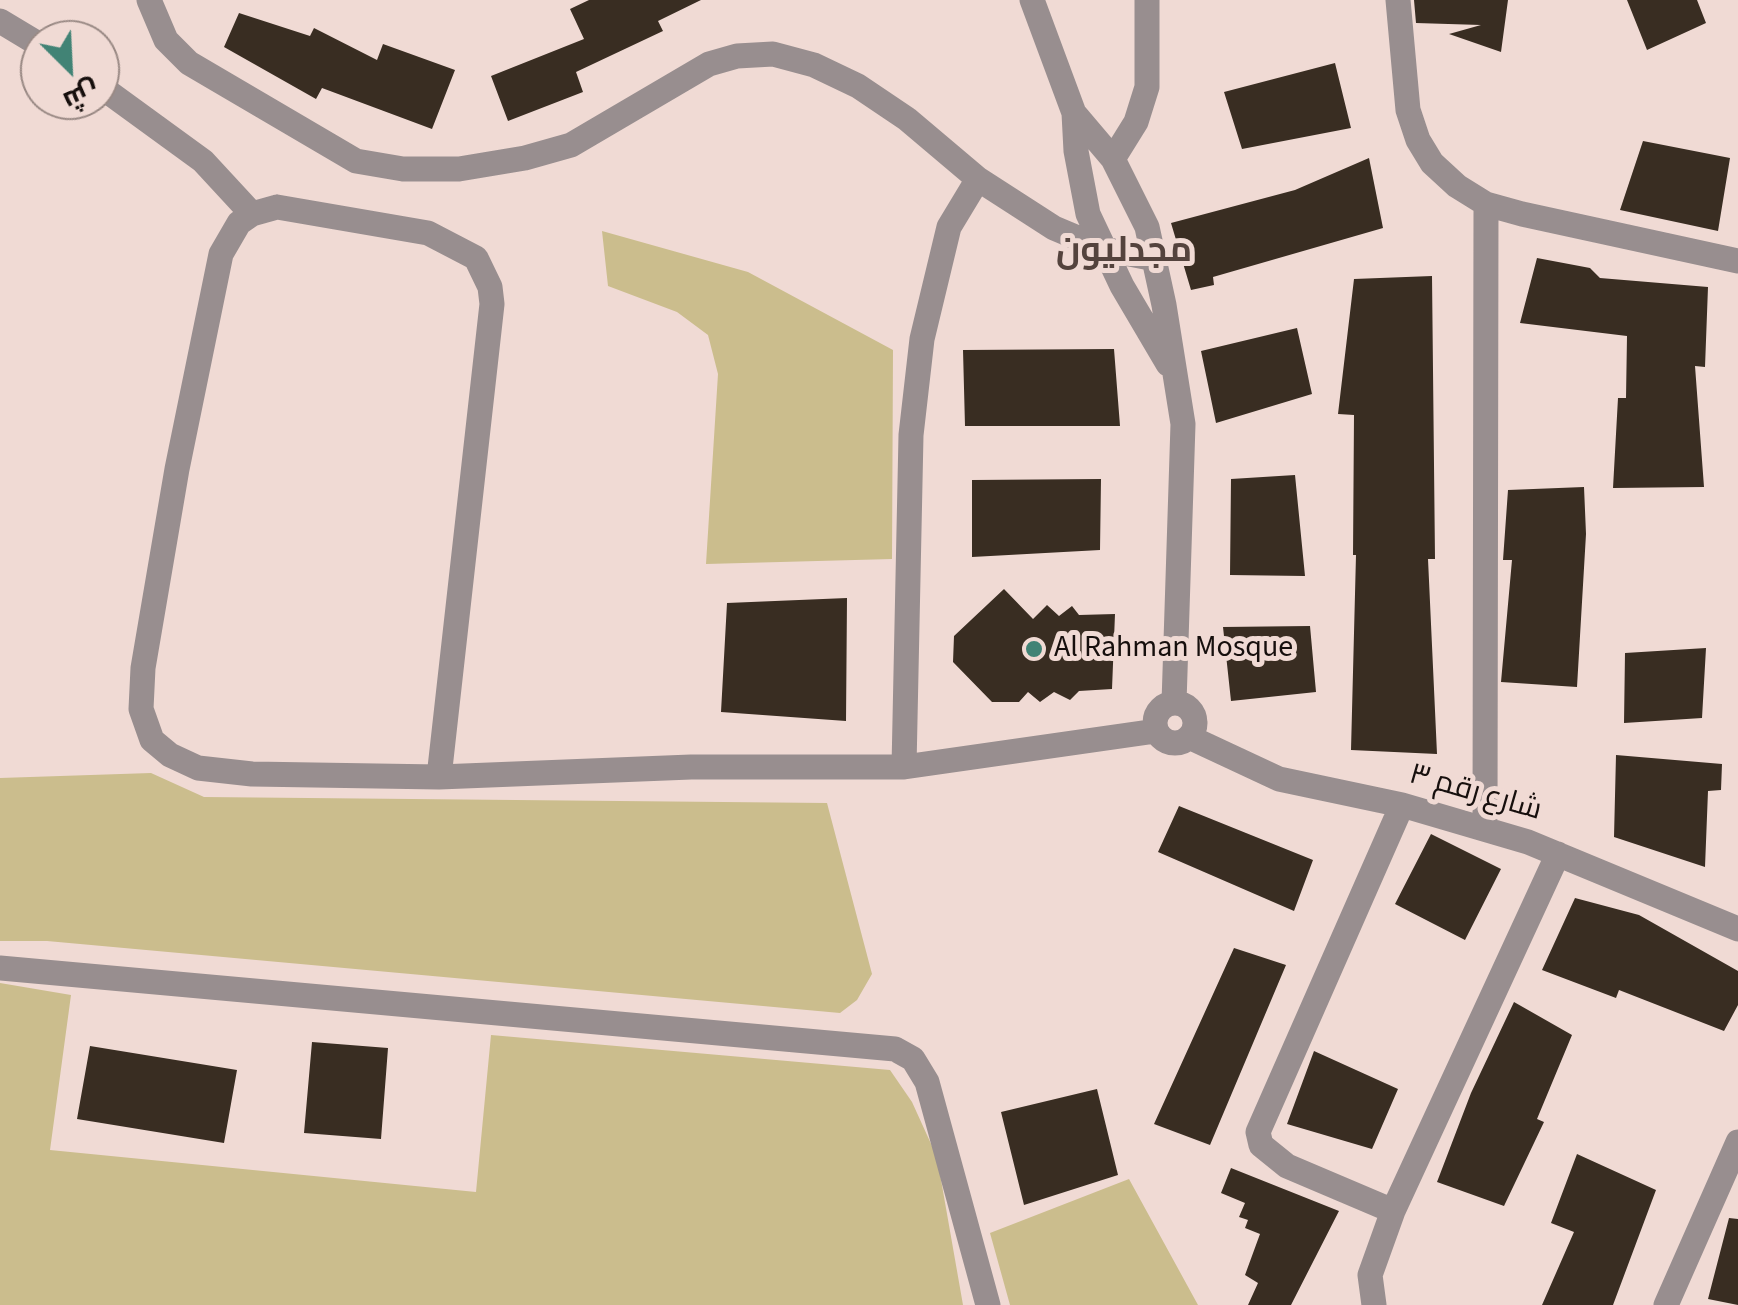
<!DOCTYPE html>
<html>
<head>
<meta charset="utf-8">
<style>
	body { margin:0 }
	#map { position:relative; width:1738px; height:1305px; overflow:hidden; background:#f0dad4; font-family:"Source Sans 3",Cairo,sans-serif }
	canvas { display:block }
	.north { position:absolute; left:20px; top:20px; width:100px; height:100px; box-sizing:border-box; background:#f0dad4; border:2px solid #998984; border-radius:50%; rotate:156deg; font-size:28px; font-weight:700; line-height:40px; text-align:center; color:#160f0d }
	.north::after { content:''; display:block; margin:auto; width:35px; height:45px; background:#418375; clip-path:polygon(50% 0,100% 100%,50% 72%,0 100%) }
</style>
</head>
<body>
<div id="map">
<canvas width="1738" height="1305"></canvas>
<div class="north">ش</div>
</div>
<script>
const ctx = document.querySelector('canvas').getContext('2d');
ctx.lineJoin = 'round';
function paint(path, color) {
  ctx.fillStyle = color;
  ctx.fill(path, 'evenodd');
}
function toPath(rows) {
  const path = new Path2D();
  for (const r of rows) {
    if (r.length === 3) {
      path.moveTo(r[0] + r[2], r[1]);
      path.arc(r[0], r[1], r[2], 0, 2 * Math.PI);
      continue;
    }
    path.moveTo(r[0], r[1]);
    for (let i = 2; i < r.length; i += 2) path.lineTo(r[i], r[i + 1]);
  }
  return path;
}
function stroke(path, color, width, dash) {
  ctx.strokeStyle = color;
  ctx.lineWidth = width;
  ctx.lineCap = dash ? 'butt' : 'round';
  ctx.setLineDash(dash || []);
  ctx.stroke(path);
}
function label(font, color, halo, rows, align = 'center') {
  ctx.font = font + ' "Source Sans 3",Cairo,sans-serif';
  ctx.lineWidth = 10;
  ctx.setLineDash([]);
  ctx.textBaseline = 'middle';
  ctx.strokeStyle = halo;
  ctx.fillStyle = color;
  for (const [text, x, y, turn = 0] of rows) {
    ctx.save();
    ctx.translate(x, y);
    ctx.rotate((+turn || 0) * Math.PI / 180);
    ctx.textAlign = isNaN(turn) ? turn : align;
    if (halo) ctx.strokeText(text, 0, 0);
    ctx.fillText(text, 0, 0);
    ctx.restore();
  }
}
const green = toPath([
	[602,231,748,272,893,350,892,559,706,564,718,374,708,335,677,312,608,286],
	[151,773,204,797,827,803,872,974,857,1000,840,1013,47,941,0,941,0,778],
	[0,983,71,995,50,1150,476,1192,491,1035,890,1070,912,1102,937,1157,963,1305,0,1305],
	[1129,1179,1198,1305,1010,1305,990,1233]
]);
const building = toPath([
	[589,0,701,0,658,21,663,31,576,72,583,92,508,121,491,76,584,39,570,9],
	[1414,0,1508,0,1501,52,1449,34,1481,25,1416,23],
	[1627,0,1697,0,1706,23,1647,50],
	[239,13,310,36,314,28,377,60,383,44,455,70,432,129,322,88,316,99,224,47],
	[1335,63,1351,128,1242,149,1224,92],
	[1643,141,1730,158,1718,231,1620,210],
	[1369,158,1383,228,1213,277,1214,285,1191,290,1171,223,1295,190],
	[1537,258,1590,268,1600,278,1708,287,1705,367,1695,366,1704,487,1613,488,1618,398,1626,398,1627,336,1520,323],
	[1432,276,1435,559,1428,559,1437,754,1351,750,1356,555,1353,555,1354,415,1338,414,1354,279],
	[1297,328,1312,394,1216,423,1201,351],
	[1114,349,1120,426,965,426,963,350],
	[1295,475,1305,576,1230,575,1231,479],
	[1101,479,1100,550,972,557,972,480],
	[1584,487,1586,534,1577,687,1501,682,1512,560,1503,560,1508,490],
	[1004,589,1033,619,1047,605,1059,616,1072,606,1079,615,1115,614,1112,689,1079,691,1070,700,1054,692,1040,702,1028,692,1019,702,992,702,953,662,954,636],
	[847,598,846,721,721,712,727,603],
	[1310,626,1316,692,1231,701,1223,627],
	[1706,648,1702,718,1624,723,1625,653],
	[1616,755,1722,764,1721,790,1708,791,1705,867,1614,837],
	[1179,806,1313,860,1294,911,1158,852],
	[1431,834,1501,869,1465,940,1395,904],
	[1575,898,1639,915,1738,971,1738,1005,1724,1031,1619,990,1616,998,1542,970],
	[1234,948,1286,965,1210,1145,1154,1124],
	[1514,1002,1572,1035,1537,1119,1544,1122,1504,1206,1437,1182,1471,1093],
	[312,1042,388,1048,381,1139,304,1133],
	[90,1046,237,1070,224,1143,77,1119],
	[1314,1051,1398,1089,1372,1149,1287,1124],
	[1097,1089,1118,1175,1024,1205,1001,1112],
	[1577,1154,1656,1190,1613,1305,1542,1305,1574,1232,1551,1223],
	[1231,1168,1339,1211,1291,1305,1248,1305,1258,1283,1245,1275,1260,1234,1245,1228,1248,1220,1239,1217,1245,1203,1221,1193],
	[1729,1218,1738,1219,1738,1305,1708,1299]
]);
const minor = toPath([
	[149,0,166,40,189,63,356,161,403,169,459,169,525,158,571,145,709,64,737,56,773,54,814,65,858,86,907,119,978,179,1054,228,1104,249,1155,259],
	[1032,0,1074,113,1076,151,1088,214,1122,286,1168,364],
	[1398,0,1408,110,1418,140,1432,163,1457,186,1486,204,1522,214,1738,261],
	[0,21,40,45],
	[100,86,203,161,252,214],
	[1074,113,1113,159,1147,227,1164,305,1183,424,1174,703],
	[1113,159,1136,122,1147,87,1147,0],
	[277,207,428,233,476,258,490,287,492,304,439,777,252,774,198,768,170,755,152,740,141,709,143,668,177,469,221,254,239,223,252,214,277,207],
	[1175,723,20],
	[1189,737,1279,779,1402,805,1528,842,1738,929],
	[904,767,911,435,922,339,949,227,978,179],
	[439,777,691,767,904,767,1156,731],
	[1485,828,1486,204],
	[0,968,895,1049,913,1059,927,1082,988,1305],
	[1393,1211,1287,1166,1261,1145,1258,1132,1402,805],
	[1374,1305,1370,1275,1393,1211,1558,854],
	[1666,1305,1738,1142]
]);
const markers = [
	[1034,649,10,"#418375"]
];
const poiNames = [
	["Al Rahman Mosque",1054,649]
];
const streetNames = [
	["شارع رقم ٣",1475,794,16]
];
const quarterNames = [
	["مجدليون",1124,253]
];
paint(green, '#cbbd8d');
paint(building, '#392d22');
stroke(minor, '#988e8f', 25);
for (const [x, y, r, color] of markers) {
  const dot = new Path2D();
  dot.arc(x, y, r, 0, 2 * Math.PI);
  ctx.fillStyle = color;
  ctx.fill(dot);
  stroke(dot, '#f0dad4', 4);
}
label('30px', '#160f0d', '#f0dad4', poiNames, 'left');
label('30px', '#160f0d', '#f0dad4', streetNames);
label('bold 35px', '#54433d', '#f0dad4', quarterNames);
</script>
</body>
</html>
